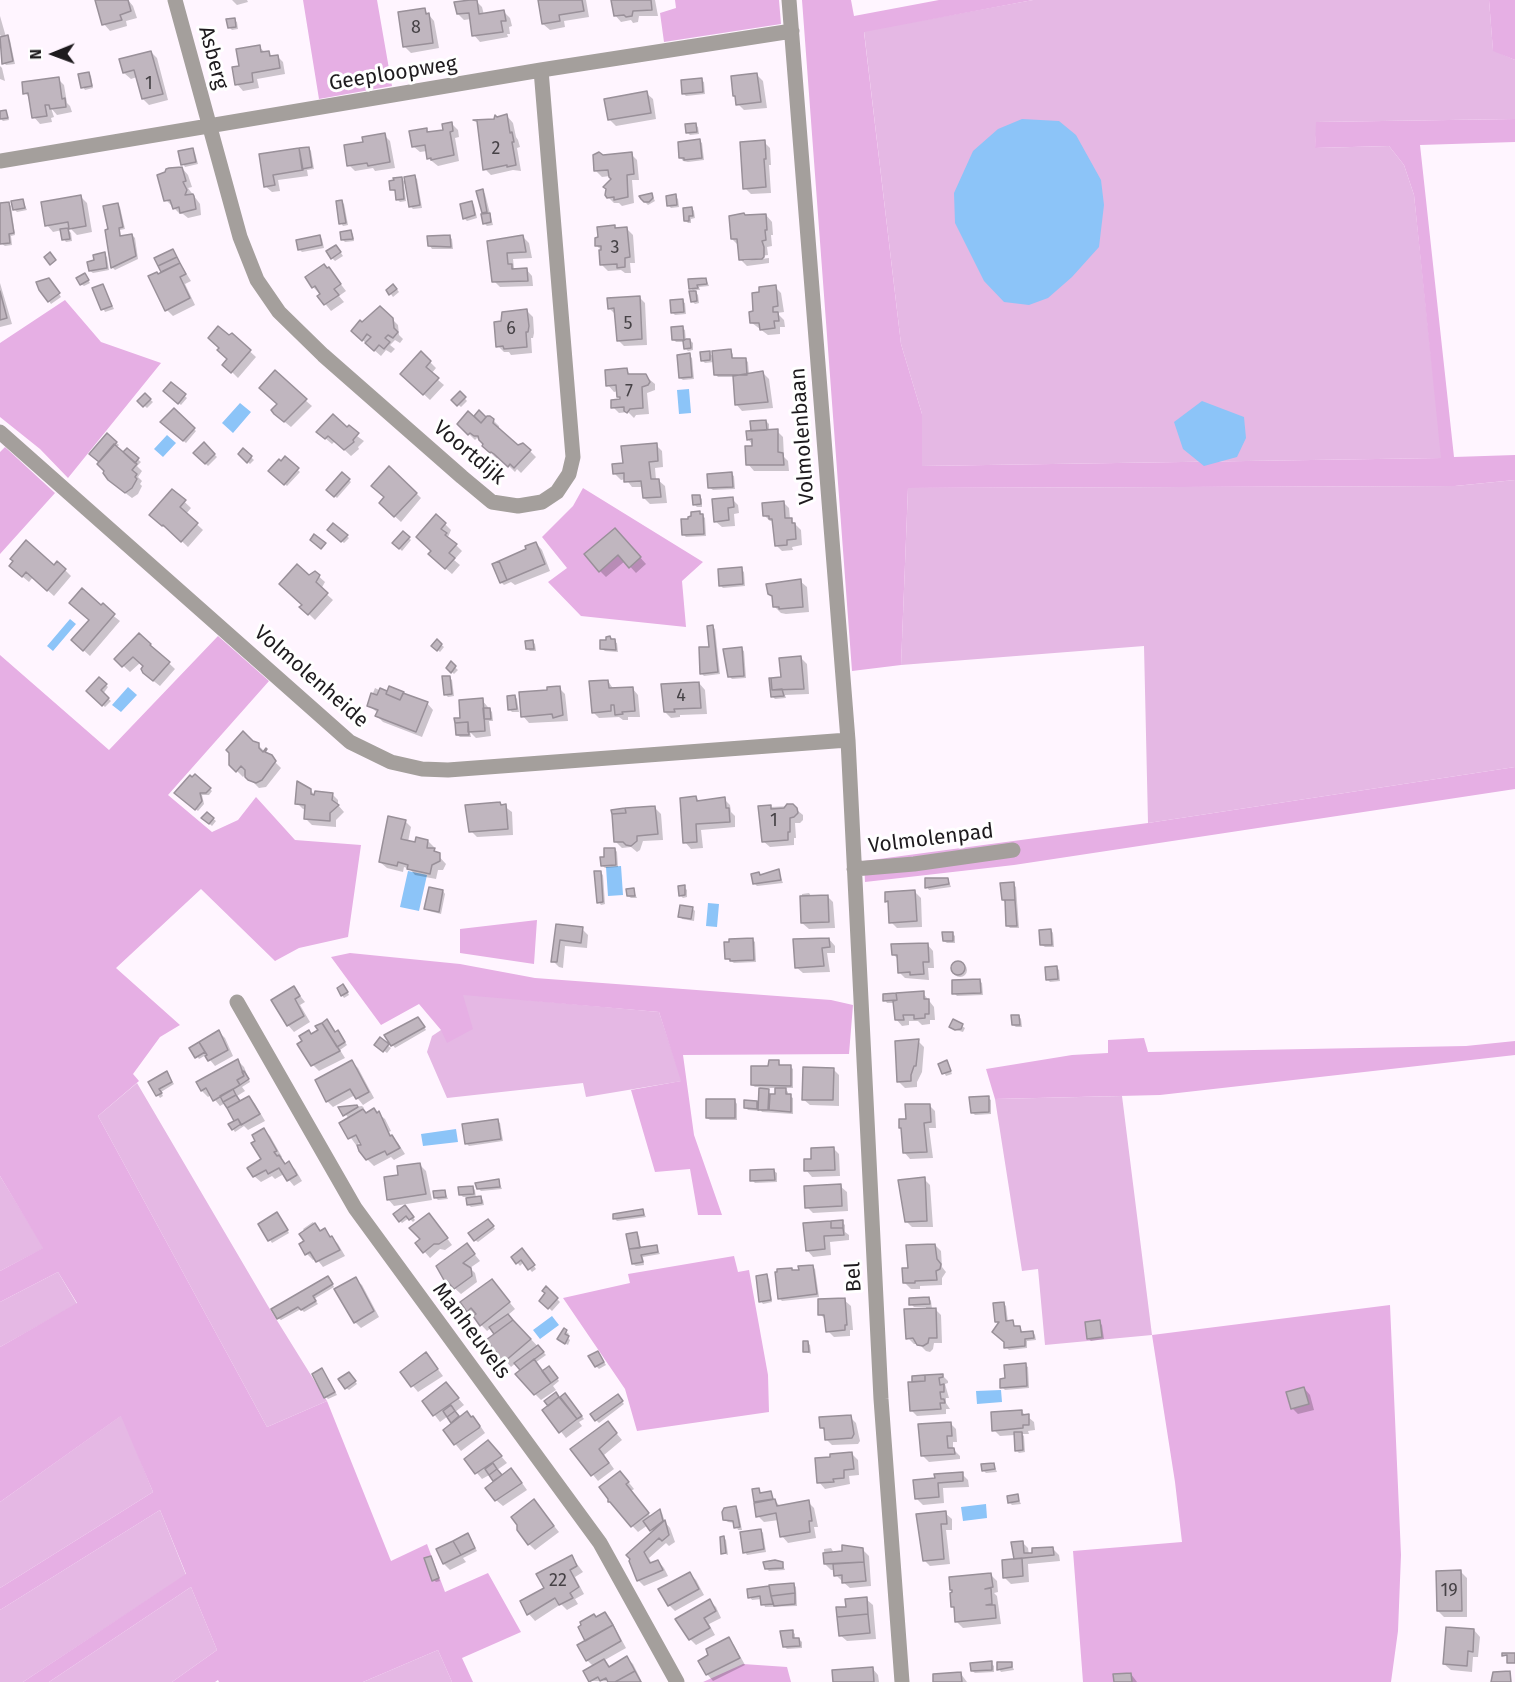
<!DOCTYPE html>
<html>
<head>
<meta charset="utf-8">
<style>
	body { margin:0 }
	#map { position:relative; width:1515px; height:1682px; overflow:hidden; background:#fff5ff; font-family:"Fira Sans",sans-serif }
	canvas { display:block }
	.north { position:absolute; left:24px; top:24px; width:60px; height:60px; -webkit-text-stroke:4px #fff; paint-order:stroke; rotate:269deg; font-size:16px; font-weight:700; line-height:24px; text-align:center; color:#1e1b1e }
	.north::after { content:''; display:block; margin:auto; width:21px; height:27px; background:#1e1b1e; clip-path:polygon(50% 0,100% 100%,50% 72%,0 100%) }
</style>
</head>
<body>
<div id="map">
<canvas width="1515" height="1682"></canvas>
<div class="north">N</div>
</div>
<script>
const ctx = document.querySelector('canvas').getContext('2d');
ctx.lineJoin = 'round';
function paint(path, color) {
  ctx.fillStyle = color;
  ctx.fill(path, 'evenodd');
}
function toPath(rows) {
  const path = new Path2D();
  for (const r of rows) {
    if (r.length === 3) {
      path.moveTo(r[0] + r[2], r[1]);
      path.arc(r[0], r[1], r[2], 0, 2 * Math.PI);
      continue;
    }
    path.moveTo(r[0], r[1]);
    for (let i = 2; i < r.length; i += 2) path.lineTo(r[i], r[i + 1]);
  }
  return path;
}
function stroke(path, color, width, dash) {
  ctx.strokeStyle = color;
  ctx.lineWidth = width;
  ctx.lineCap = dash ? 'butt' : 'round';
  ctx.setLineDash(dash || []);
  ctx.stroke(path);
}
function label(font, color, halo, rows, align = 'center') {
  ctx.font = font + ' "Fira Sans",sans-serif';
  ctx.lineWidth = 6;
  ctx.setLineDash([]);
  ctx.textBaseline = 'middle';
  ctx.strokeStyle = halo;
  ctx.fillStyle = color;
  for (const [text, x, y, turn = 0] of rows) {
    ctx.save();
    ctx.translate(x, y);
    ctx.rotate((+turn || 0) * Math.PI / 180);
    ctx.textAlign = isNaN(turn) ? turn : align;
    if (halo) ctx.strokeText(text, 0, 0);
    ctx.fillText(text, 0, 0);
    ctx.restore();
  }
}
const green = toPath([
	[1033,0,1489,0,1493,50,1515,60,1515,119,1317,122,1315,148,1389,146,1404,165,1414,195,1442,458,922,466,922,414,901,344,864,31],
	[1515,480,1515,767,1148,823,1144,646,901,665,908,488,1455,486],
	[462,994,659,1012,682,1081,586,1097,583,1083,447,1098,427,1052,432,1036,441,1030],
	[137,1083,268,1306,327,1401,267,1427,98,1116],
	[1122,1096,1152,1335,1045,1345,1038,1269,1022,1271,995,1099],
	[0,1176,44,1248,0,1271],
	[58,1272,77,1304,0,1347,0,1302],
	[122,1415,153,1492,0,1588,0,1502],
	[160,1510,186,1575,23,1682,0,1682,0,1610],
	[191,1587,217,1650,172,1682,49,1682],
	[438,1650,452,1682,363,1682]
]);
const forest = toPath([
	[303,0,377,0,392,86,319,99],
	[675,0,779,0,781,24,664,42,660,13,676,8],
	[802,0,851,0,854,16,939,0,1033,0,864,32,901,344,922,414,922,466,1441,458,1414,195,1404,165,1389,146,1315,148,1316,122,1515,119,1515,142,1420,145,1454,457,1515,455,1515,480,1455,486,908,488,901,665,852,671],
	[1489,0,1515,0,1515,60,1493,51],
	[65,300,101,342,161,363,68,478,40,449,0,417,0,343],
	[5,447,55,493,0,554,0,452],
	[583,488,703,562,682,581,686,627,581,616,548,582,567,568,542,537,573,506],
	[218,636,269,681,168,795,212,832,238,820,256,797,295,840,361,845,348,937,299,948,275,961,201,889,116,968,180,1025,160,1037,133,1074,139,1081,98,1116,267,1427,327,1401,391,1561,427,1544,445,1592,488,1573,521,1632,462,1658,473,1682,452,1682,438,1650,363,1682,219,1682,218,1680,215,1682,172,1682,217,1650,191,1587,49,1682,23,1682,186,1574,160,1510,0,1610,0,1588,153,1492,121,1416,0,1502,0,1347,77,1303,58,1272,0,1302,0,1271,43,1248,0,1176,0,655,109,750],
	[1515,767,1515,789,1014,865,865,882,864,861,1148,823],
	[537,920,534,964,460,953,460,929],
	[350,953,460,964,535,978,831,1000,853,1005,849,1054,683,1055,694,1135,722,1215,698,1215,690,1169,655,1172,631,1090,681,1081,659,1012,463,995,473,1029,447,1043,441,1030,419,1004,381,1025,331,957],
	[1144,1038,1148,1052,1466,1046,1515,1041,1515,1055,1160,1095,995,1099,986,1069,1072,1055,1108,1053,1108,1040],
	[734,1256,738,1272,749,1270,768,1375,769,1412,637,1431,625,1389,563,1298,630,1283,628,1274],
	[1390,1305,1401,1555,1398,1631,1391,1682,1083,1682,1073,1551,1182,1542,1175,1482,1152,1335],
	[743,1664,787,1667,791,1682,703,1682]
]);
const water = toPath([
	[1022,119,1059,121,1076,135,1101,180,1104,205,1099,247,1072,277,1048,298,1029,305,1004,302,984,281,955,223,954,193,973,151,998,129],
	[689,389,691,413,679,414,677,390],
	[1202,401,1244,417,1246,438,1237,457,1204,466,1183,449,1174,422],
	[240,403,251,412,233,433,222,423],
	[167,435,176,443,163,457,154,449],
	[70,619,76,624,53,651,47,646],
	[128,687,137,695,121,712,112,705],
	[621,866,623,895,608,896,606,867],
	[408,871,427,875,419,911,400,907],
	[708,903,719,904,717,927,706,926],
	[456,1129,458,1142,423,1146,421,1134],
	[552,1316,559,1325,540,1339,533,1330],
	[1001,1390,1002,1402,977,1404,976,1391],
	[986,1504,987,1518,963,1521,961,1507]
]);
const shadow = toPath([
	[97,0,128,0,133,6,137,18,126,21,127,26,110,31,104,24],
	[232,0,247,0,248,2,237,5],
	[539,0,586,0,589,17,564,21,565,27,550,30,543,24],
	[613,0,655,0,658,16,639,16,638,22,633,23,631,20,621,22,615,15],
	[476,1,482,7,484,15,504,12,510,18,512,26,509,27,510,34,507,34,508,37,480,42,474,35,471,19,464,20,458,14],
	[424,9,434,21,439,48,411,53,405,47],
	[0,16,6,37,10,40,15,64,6,65,4,63,0,44,0,38,3,38,0,35],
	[234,20,237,22,238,29,232,30,229,27],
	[259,47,266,53,268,53,272,57,277,56,283,62,285,74,257,79,259,88,243,91,237,84,240,67],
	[151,52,157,58,168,100,149,105,143,99,137,77,131,79,124,73,121,60],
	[0,66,2,68,5,81,0,79],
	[88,73,91,76,93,88,85,90,83,87],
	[757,75,763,81,767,108,744,110,738,104,737,98,734,95],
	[58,79,64,85,67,103,70,106,72,112,57,115,51,108,54,117,51,118,52,122,40,124,34,117,31,99,25,93],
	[701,80,704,82,705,94,686,96,683,93],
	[646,93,653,99,656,119,616,126,610,120],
	[6,111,9,120,3,121,0,118,0,112],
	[507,116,513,123,516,137,518,140,520,147,517,148,521,171,513,170,491,175,485,169,495,120,496,117],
	[452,124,458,130,459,137,455,138,459,161,438,166,428,158,427,151,420,152,413,146,426,129,430,133,445,131],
	[695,125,698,127,699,134,690,135,687,132],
	[384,135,390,141,395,168,375,171,373,168,355,171,349,165,365,143],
	[700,141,702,143,704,160,688,162,683,161,681,158],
	[764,142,770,148,771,165,769,165,771,193,751,194,745,188],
	[309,148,311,151,314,169,307,170,308,176,278,180,280,191,272,192,265,186,260,155],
	[192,150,195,153,198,164,185,167,183,164],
	[631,154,637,160,639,180,632,180,634,203,622,206,619,203,614,203,608,197,608,189,613,179,610,176,602,177,596,171,603,156],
	[182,168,188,175,192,187,188,188,200,204,201,215,188,218,183,214,180,214,166,200],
	[414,176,417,179,422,208,413,209,410,206],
	[401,178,406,183,404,184,406,201,400,202,397,199,396,192,391,189],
	[483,191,485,194,493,225,487,226,484,223,478,192],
	[652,195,655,201,648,205,645,202],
	[675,196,678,199,679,207,671,208,668,205],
	[81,197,87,203,92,232,77,235,71,229,67,229,71,233,72,241,66,242,64,239,62,230,53,232,47,225],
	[23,201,27,210,17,212,11,206,15,235,11,236,12,245,5,246,2,244,0,231,0,204,8,203,14,209],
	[341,201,344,204,348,225,343,226,341,223],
	[472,202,474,205,477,218,467,221,464,218],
	[117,204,120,207,125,229,120,230,121,237,132,235,135,238,138,259,115,270,112,267,110,230],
	[692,208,694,211,695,218,691,219,691,223,688,223,686,221],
	[766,215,772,222,773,235,771,235,772,246,767,247,768,255,744,258,744,261,769,258,769,263,747,266,741,260,739,246,732,239,746,217],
	[614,227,617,230,627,229,633,235,635,263,630,263,631,273,625,273,621,270,608,271,602,265,602,251,597,246],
	[351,232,353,234,354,241,345,242,343,240],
	[449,236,452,239,453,249,432,249,430,246],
	[320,237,322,239,324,248,302,252,299,249],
	[523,237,529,243,532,258,513,259,514,268,516,270,526,269,532,276,533,286,500,287,494,281,489,242],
	[172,250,191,281,185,284,195,305,173,316,167,310,159,275,163,273,162,271],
	[339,250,343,256,335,261,332,258],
	[104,254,107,257,109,270,93,273,90,271],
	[329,269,346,291,339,296,344,302,331,311,319,296,321,295,313,287],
	[87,278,90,283,84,286,81,284],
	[706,279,709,286,699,287,700,290,694,290,698,295,699,303,695,304,692,301,695,292,690,288],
	[51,282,61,297,51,304,49,301],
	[0,283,12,324,0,327],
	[103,286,114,309,105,312,94,289],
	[775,287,781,293,784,312,777,313,784,320,785,327,780,327,780,334,768,335,752,323,755,313],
	[396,288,399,292,393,297,388,290],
	[639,297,645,303,647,345,624,346,618,340,615,314,609,308],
	[682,301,685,303,686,314,675,315,672,312],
	[527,311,533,317,534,333,533,338,531,338,532,353,511,355,509,352,504,352,498,346],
	[392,319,398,325,399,335,403,339,400,343,395,340,390,345,395,349,391,353,386,350,381,356,359,337,362,324],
	[682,328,685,330,686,342,690,340,693,343,693,350,688,351,685,348,685,342,676,342,674,340],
	[232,335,256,357,238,378,225,365,229,360,230,337],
	[730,351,733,354,733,360,745,359,748,362,749,374,763,373,769,379,773,408,742,411,736,404,734,377,718,377,715,374,714,362,705,363,702,360,709,353,714,357],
	[421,353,436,368,431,374,444,385,430,400,402,374],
	[689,355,692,358,694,379,683,380,680,378],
	[626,370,632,376,644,375,655,384,655,390,647,393,649,414,636,415,634,418,628,412,619,413,613,407,622,401,618,397,618,391,614,392,608,385],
	[171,384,187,398,181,405,165,391],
	[460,393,467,401,461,407,453,400],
	[145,395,153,402,147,408,139,401],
	[305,400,312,406,291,427,275,414],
	[174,411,196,431,186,443,162,422],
	[479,413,486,419,493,420,499,426,499,430,517,446,530,451,536,457,521,473,517,469,515,472,502,459,496,458,484,446,485,445,477,438,475,440,459,424,480,424,482,422,476,416],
	[766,421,769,424,769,431,777,431,783,437,784,457,788,461,789,471,754,471,748,464,754,447,748,439,753,432],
	[347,429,364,441,358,447,359,449,351,456,335,441,332,444,318,432],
	[107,435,119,445,116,448,123,454,127,450,141,462,137,466,142,471,138,477,142,481,140,484,142,486,138,494,132,498,116,486],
	[204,444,217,457,208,466,195,453],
	[656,445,662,451,663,467,655,468,656,480,658,480,665,486,667,503,650,504,644,498,643,487,632,487,626,479,621,480,615,474,625,465],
	[243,450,254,460,250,464,240,454],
	[285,458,300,472,287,486,270,470],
	[342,474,351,482,337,498,328,490],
	[731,474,734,476,735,489,713,490,710,488],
	[173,491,191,508,186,514,203,530,188,547,170,530,169,531,157,521],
	[415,492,421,498,401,522,387,509,386,497],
	[699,496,702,499,702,507,697,507,694,504],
	[732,499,738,505,739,513,734,514,735,526,722,527,715,521],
	[783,502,789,508,790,519,801,530,802,545,792,547,793,550,782,551,776,545,774,521,770,521,764,515],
	[700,513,705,518,706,536,686,537,683,534,689,520],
	[445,524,451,530,448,537,462,551,454,560,460,565,452,574,436,560,432,551,418,537],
	[333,525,349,538,344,543,329,530],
	[403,533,411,540,402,551,394,543],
	[621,536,646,564,636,573,625,561,606,577,600,571],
	[536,543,542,550,550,571,515,585,511,582,504,585,501,582],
	[58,563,71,576,54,596,33,577,29,582,17,572,54,567],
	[741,569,744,572,745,586,723,588,720,585],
	[315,573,325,582,321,589,333,600,315,620,302,607,308,577],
	[800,581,807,587,809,612,786,614,781,613,775,607,774,598,769,593],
	[102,607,120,621,90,656,79,646],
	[712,627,715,629,720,674,704,676,702,674,711,648],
	[139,635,175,669,160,686,151,679,140,663,130,672,116,659],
	[437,641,444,647,440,652,433,646],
	[532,641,535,644,536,651,530,651,527,649],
	[613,641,617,643,618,652,605,651,602,649],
	[741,649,744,651,746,678,732,679,729,676],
	[801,658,807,664,809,694,785,695,786,698,775,699,772,696,782,679],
	[451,664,458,670,454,674,448,668],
	[449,677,452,680,454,696,448,697,445,694],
	[99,679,108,687,103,694,111,701,105,707,88,691],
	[608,681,614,690,632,688,638,695,640,717,628,717,628,720,623,720,619,717,599,718,593,712],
	[699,683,705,690,707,714,680,715,680,717,671,718,665,712],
	[375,688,387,694,427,703,433,710,422,737,383,722,377,716,378,713,368,705],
	[559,688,565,694,568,721,529,723,523,716,549,692],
	[515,696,517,699,519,712,512,712,510,710],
	[482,700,492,712,493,721,489,721,491,736,476,738,470,732,471,737,460,737,457,735,462,719],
	[253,743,258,745,281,768,266,787,259,788,247,776,247,773,243,777,230,764],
	[195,776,212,791,209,795,202,795,204,804,198,811,176,793],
	[310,790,316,796,332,794,338,800,338,805,344,812,336,820,336,827,312,825,306,819,306,810,303,809,297,803],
	[696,798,700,802,724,799,730,805,731,812,735,816,735,827,701,830,703,848,691,849,685,842],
	[500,803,512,812,513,835,477,837,471,831],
	[792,806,803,815,803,820,800,823,795,823,796,838,794,838,794,845,770,847,763,841,770,807],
	[655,808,661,814,663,840,643,841,640,850,637,852,631,847,622,848,615,841],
	[207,814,216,821,212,826,203,818],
	[405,821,411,827,408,842,416,844,428,841,434,847,433,850,446,864,443,870,438,870,436,879,415,875,410,869,404,867,403,872,387,868,380,862],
	[615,849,617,852,618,867,605,868,602,865],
	[778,871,783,883,757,886,754,883,761,876],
	[600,872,603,875,605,904,601,905,599,902],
	[948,879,951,887,929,890,927,887],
	[1013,884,1016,887,1019,928,1010,928,1008,926,1006,903,1003,900],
	[684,887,687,890,687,897,683,898,680,895],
	[633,890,637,898,631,898,628,896],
	[443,891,445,894,441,914,429,911,426,909],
	[915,892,921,898,922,927,897,928,891,922,890,904,887,901],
	[809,893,811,896,827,896,833,902,835,928,809,929,802,923,802,894],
	[692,908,695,911,694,921,682,919,680,916],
	[557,926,582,929,588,935,587,948,565,946,563,968,559,967,553,961],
	[1051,930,1053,933,1054,947,1045,947,1042,945],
	[952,933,955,936,955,943,947,943,944,941],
	[752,939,755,942,756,962,734,963,726,958],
	[829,939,835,946,835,953,827,953,830,972,803,973,796,967],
	[927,944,933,951,934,968,928,968,929,980,905,978,899,972,899,960,894,955],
	[960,970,7],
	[1056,967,1059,970,1060,981,1050,982,1047,979],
	[980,981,982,983,983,995,957,996,954,993],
	[294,988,305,1002,300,1005,310,1022,294,1032,288,1025],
	[346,989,349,995,344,998,342,995],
	[923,993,934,1007,935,1020,930,1020,930,1024,922,1025,918,1021,909,1021,909,1025,902,1026,896,1019,895,1003,887,1003,885,1000],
	[1019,1016,1021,1019,1022,1027,1016,1027,1013,1025],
	[954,1021,965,1028,963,1032,953,1029],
	[421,1022,426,1030,395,1048,386,1036],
	[320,1031,340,1035,347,1045,340,1050,345,1058,319,1071,313,1065,312,1036],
	[219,1032,225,1038,233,1056,215,1066,206,1055,199,1059,191,1048],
	[380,1039,391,1048,387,1053,379,1047],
	[918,1041,924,1047,922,1072,917,1082,917,1087,905,1088,898,1081],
	[238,1061,244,1067,250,1082,242,1087,245,1091,237,1096,240,1102,249,1097,255,1104,265,1121,248,1130,244,1126,235,1132,233,1129,236,1121,225,1103,220,1106,211,1095,208,1097,202,1091,198,1083],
	[778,1061,781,1066,790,1066,793,1069,793,1088,784,1088,788,1092,788,1095,793,1098,793,1114,762,1112,759,1108,759,1111,748,1110,746,1108,756,1102,760,1106,760,1087,755,1087,752,1085],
	[766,1088,777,1088,776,1095,771,1095],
	[352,1062,358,1068,374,1098,363,1105,355,1095,333,1107,327,1101],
	[947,1062,952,1074,946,1076,940,1065],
	[833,1069,839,1075,839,1106,810,1105,803,1099],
	[167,1073,174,1084,161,1092,163,1096,160,1098,150,1082],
	[988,1098,991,1100,991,1114,975,1115,972,1112],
	[735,1101,737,1104,737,1120,710,1120,707,1118],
	[929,1105,935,1111,936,1128,929,1128,933,1158,910,1159,904,1152,903,1130,900,1128],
	[362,1106,364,1108,362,1109,366,1114,374,1110,385,1119,391,1131,389,1132,392,1137,398,1143,405,1154,394,1160,391,1157,374,1166,367,1159,360,1150,363,1146,361,1142,356,1145,341,1124,349,1119,341,1108],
	[497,1121,500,1123,503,1141,469,1146,466,1143],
	[264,1130,270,1136,282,1157,281,1158,286,1165,288,1163,295,1169,302,1181,294,1186,284,1174,275,1179,272,1176,261,1182,254,1176,263,1160],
	[833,1148,839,1154,840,1176,812,1177,806,1170,813,1160],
	[420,1165,426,1171,432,1200,394,1206,388,1199,400,1176],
	[774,1171,777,1173,777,1182,755,1183,752,1180],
	[924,1179,930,1185,933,1227,912,1227,906,1221],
	[498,1180,502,1189,481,1191,478,1188],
	[840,1186,847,1192,848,1211,813,1213,807,1207],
	[472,1187,475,1190,476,1198,480,1197,483,1200,484,1205,471,1207,468,1204,467,1197,463,1197,461,1195],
	[445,1192,448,1199,438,1200,435,1197],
	[407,1210,415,1220,413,1222,409,1218,402,1223,400,1221],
	[643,1211,646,1217,617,1221,615,1219],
	[280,1217,289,1233,272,1243,260,1224],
	[313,1222,322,1232,325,1230,338,1244,345,1256,323,1267,316,1258,313,1260,307,1254,301,1245,306,1242,305,1232,303,1229],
	[435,1222,452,1245,445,1250,440,1249,430,1258,417,1243],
	[842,1222,845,1225,845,1232,849,1235,849,1240,830,1242,831,1255,813,1257,807,1250,805,1224],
	[491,1223,495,1229,478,1242,475,1240],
	[636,1234,639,1236,641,1249,656,1246,660,1254,643,1257,644,1265,636,1266,633,1264],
	[467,1245,480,1261,470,1268,475,1273,477,1282,461,1294,447,1281],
	[935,1245,941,1251,942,1267,946,1272,942,1278,942,1285,920,1286,920,1289,911,1289,905,1283,909,1269],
	[525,1253,536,1269,532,1272,524,1262,520,1266,513,1257],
	[812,1266,815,1269,819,1297,782,1301,780,1299],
	[766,1276,769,1279,772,1302,763,1304,761,1301],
	[355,1279,362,1285,379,1317,361,1328,355,1322],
	[331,1281,334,1287,314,1299,318,1304,304,1312,301,1309,281,1320,278,1318],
	[492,1281,515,1309,508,1315,546,1355,535,1363,543,1372,552,1371,559,1381,553,1386,556,1390,541,1400,535,1394,516,1363,511,1367,500,1354,496,1334,491,1328,487,1331,468,1311],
	[546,1288,560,1302,552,1311,541,1300,547,1294],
	[929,1298,931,1301,932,1309,935,1309,941,1315,942,1343,934,1343,933,1349,930,1352,926,1351,919,1344,914,1344,908,1338,926,1310,926,1307,914,1307,911,1304],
	[844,1300,851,1306,853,1330,850,1330,850,1336,834,1337,828,1331,826,1320,820,1314],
	[1003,1303,1006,1306,1008,1322,1012,1322,1015,1328,1020,1327,1023,1333,1033,1332,1035,1335,1036,1340,1027,1341,1027,1348,1009,1350,1006,1347,999,1324,997,1321],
	[1099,1322,1102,1325,1104,1339,1091,1341,1088,1338],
	[564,1330,569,1334,567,1337,570,1340,568,1345,561,1341],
	[807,1342,810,1345,811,1354,805,1351],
	[600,1355,606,1365,599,1369,596,1366],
	[431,1360,443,1376,418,1392,402,1373],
	[1025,1365,1028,1367,1029,1388,1005,1390,1002,1387,1006,1379],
	[324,1373,337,1395,328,1399,326,1397],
	[942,1375,948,1381,948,1383,945,1384,949,1398,946,1398,946,1403,950,1409,946,1409,946,1414,917,1416,911,1410,909,1384],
	[351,1376,357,1384,349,1390,346,1388],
	[1304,1388,1310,1395,1314,1410,1298,1414,1292,1408],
	[451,1390,464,1405,455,1412,460,1419,479,1424,485,1433,461,1451,445,1431,454,1423,448,1416,440,1422,424,1401],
	[565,1395,584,1419,579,1422,582,1426,566,1438,544,1410],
	[620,1399,624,1404,599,1423,596,1420],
	[1022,1412,1034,1422,1035,1430,1028,1431,1029,1434,1022,1434,1024,1436,1025,1452,1019,1453,1016,1450,1015,1435,1000,1436,994,1430],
	[850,1417,856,1423,860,1441,858,1444,832,1445,826,1439,826,1432,821,1427],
	[608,1423,622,1440,604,1455,614,1469,598,1481,572,1449],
	[950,1423,956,1429,957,1442,953,1442,953,1449,960,1456,960,1459,929,1462,923,1456],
	[494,1448,507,1463,497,1470,502,1477,517,1476,527,1490,503,1506,496,1500,496,1482,491,1474,482,1479,466,1460],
	[852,1454,858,1460,859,1475,849,1476,850,1484,825,1489,819,1482,832,1458],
	[994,1465,997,1472,986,1473,983,1470],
	[962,1474,968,1480,969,1487,943,1488,944,1503,923,1505,917,1499,915,1481],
	[626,1479,634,1489,631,1491,651,1517,659,1511,662,1513,665,1522,670,1528,675,1542,669,1546,666,1543,649,1558,652,1564,658,1561,664,1568,668,1576,644,1586,638,1580,630,1561,654,1532,648,1525,638,1532,609,1501],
	[758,1489,761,1494,771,1493,774,1500,781,1507,808,1502,814,1508,818,1527,814,1527,816,1538,788,1543,782,1536,779,1520,764,1522,758,1516,758,1504,755,1501],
	[1017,1496,1021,1504,1012,1505,1009,1502],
	[534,1501,559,1532,535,1550,529,1544],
	[736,1508,738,1510,742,1530,738,1530,735,1523,728,1522,725,1519],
	[945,1513,952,1519,952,1530,946,1530,950,1564,930,1566,924,1560],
	[761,1530,763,1533,766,1552,747,1555,745,1552],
	[470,1538,477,1551,463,1558,466,1562,450,1570,444,1564,438,1550],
	[724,1538,726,1540,728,1555,723,1553],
	[1022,1542,1028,1548,1029,1555,1052,1548,1059,1555,1060,1561,1028,1564,1029,1582,1011,1584,1004,1577,1015,1560],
	[831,1548,834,1553,862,1549,869,1556,871,1586,850,1588,842,1581,836,1575,835,1570,831,1570,825,1564,824,1549],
	[571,1556,583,1572,575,1577,584,1594,575,1599,578,1604,567,1610,561,1604,535,1621,529,1614,522,1602,546,1589],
	[430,1557,440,1581,436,1582,434,1580],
	[782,1563,785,1570,769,1571,766,1568],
	[1461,1572,1467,1578,1467,1617,1444,1617,1438,1611],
	[690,1574,696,1580,704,1595,675,1611,669,1605],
	[991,1575,997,1581,998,1592,994,1593,997,1596,1001,1624,963,1628,957,1622,955,1609,953,1606,956,1594,951,1589],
	[793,1584,796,1587,797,1606,765,1607,762,1599,752,1600,750,1597,749,1590],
	[866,1599,873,1605,876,1639,847,1641,840,1635],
	[710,1601,716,1607,721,1618,709,1624,715,1635,696,1645,690,1639],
	[605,1614,611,1620,626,1648,603,1661,610,1667,627,1658,633,1664,642,1682,590,1681,594,1667,587,1660,587,1641,596,1618],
	[1474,1630,1480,1637,1478,1657,1473,1657,1472,1672,1451,1670,1444,1664],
	[792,1631,795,1634,795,1639,799,1639,802,1642,802,1648,787,1649,784,1646],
	[728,1639,734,1645,745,1665,713,1681,707,1674,710,1656],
	[991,1663,994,1666,994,1672,975,1673,972,1671],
	[1011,1663,1014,1670,1001,1672,999,1669],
	[872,1668,878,1675,879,1682,835,1682],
	[961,1674,967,1682,934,1682],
	[1131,1674,1137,1682,1115,1682]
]);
const building = toPath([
	[95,0,128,0,131,11,120,15,122,20,102,25,95,0],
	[470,0,477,0,479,14,504,10,506,21,501,21,503,32,472,36,469,13,457,14,454,2,470,0],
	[538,0,582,0,584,11,559,15,560,21,542,24,538,0],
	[611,0,651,0,652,10,633,11,632,16,626,17,624,15,614,16,611,0],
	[425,8,426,14,429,13,433,43,403,47,398,12,425,8],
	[235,18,236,27,228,28,226,19,235,18],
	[8,35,13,61,2,64,0,37,8,35],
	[260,45,261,52,269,51,270,56,278,55,280,68,252,73,253,82,235,85,232,67,239,66,236,49,260,45],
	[151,51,163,94,142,99,134,70,123,73,119,59,151,51],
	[89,72,92,86,81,88,78,74,89,72],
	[757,73,761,102,736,105,735,96,733,96,731,76,757,73],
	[59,77,62,99,65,98,66,107,50,109,49,105,45,105,47,116,32,118,28,93,23,94,22,82,59,77],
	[702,78,703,92,682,94,681,80,702,78],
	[647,91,651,113,608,120,604,99,647,91],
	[6,110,8,118,0,119,0,111,6,110],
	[507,114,510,133,512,132,514,142,512,142,516,165,507,167,507,165,483,170,477,121,473,120,494,119,495,115,497,117,507,114],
	[452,122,453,131,450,132,454,155,431,160,431,158,427,159,425,145,412,147,409,131,427,128,427,132,443,130,442,124,452,122],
	[696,123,697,132,686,133,685,124,696,123],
	[385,133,390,162,368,166,367,163,347,166,344,145,363,142,362,137,385,133],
	[700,139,702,158,684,160,684,158,679,158,678,142,700,139],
	[765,140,766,159,764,159,766,187,743,189,740,142,765,140],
	[309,147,312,167,302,169,299,148,309,147],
	[193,148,196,162,181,165,178,151,193,148],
	[299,148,303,170,273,175,275,185,264,187,259,154,299,148],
	[599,152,603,155,632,152,634,174,627,175,628,197,614,200,614,197,607,198,605,195,606,189,603,187,611,179,609,177,608,170,594,171,593,155,599,152],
	[182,167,186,181,183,182,187,190,185,195,193,194,194,196,196,209,180,213,179,207,173,209,170,200,164,201,157,175,165,172,166,169,169,168,182,167],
	[415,175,420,205,409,207,404,177,415,175],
	[402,177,404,199,396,200,395,190,390,190,389,181,394,180,393,178,402,177],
	[483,189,487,212,482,213,476,191,483,189],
	[652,193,653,198,649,202,644,202,641,199,639,196,652,193],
	[676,194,677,205,667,206,666,196,676,194],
	[81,195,86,226,69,229,68,222,45,226,41,202,81,195],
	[23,199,25,208,13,210,11,201,23,199],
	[342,200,346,223,339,224,336,201,342,200],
	[472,201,475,215,463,219,460,204,472,201],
	[9,202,14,233,9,234,10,243,0,244,0,203,9,202],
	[118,203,123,227,119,228,120,236,132,234,136,256,111,268,105,230,108,229,103,206,118,203],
	[692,207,693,216,689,216,689,221,684,221,683,208,692,207],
	[490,213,491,222,483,224,481,214,490,213],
	[744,213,745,215,766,214,767,230,765,230,766,240,762,241,764,247,764,257,762,259,739,260,737,239,731,239,729,216,744,213],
	[615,225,615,228,627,227,630,257,625,258,625,267,617,268,617,264,600,265,599,250,601,250,601,246,595,246,595,238,598,237,597,227,615,225],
	[68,228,70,239,62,240,60,229,68,228],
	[351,230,353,239,341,240,340,232,351,230],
	[320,235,322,245,298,250,296,240,320,235],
	[450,235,451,247,428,246,427,236,450,235],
	[523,235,526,252,507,253,508,264,512,264,512,269,527,268,528,281,492,282,487,241,523,235],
	[336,245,341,252,331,259,326,251,336,245],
	[173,249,177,257,158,266,154,258,173,249],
	[50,252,56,260,50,265,44,257,50,252],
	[105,252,107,268,89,271,87,262,94,260,93,255,105,252],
	[177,257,180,263,161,272,158,266,177,257],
	[180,263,186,274,180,277,190,298,165,311,148,276,157,272,158,274,180,263],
	[324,264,327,268,329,267,341,284,334,289,339,295,324,305,317,296,320,294,315,286,312,288,305,277,324,264],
	[85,273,89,280,80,285,76,278,85,273],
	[49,278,60,293,48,302,39,290,36,282,49,278],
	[706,278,707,284,697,285,698,288,689,289,688,279,706,278],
	[103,284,112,306,101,310,92,288,103,284],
	[393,284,397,289,389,295,386,290,393,284],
	[776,285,778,306,773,307,773,312,778,312,779,321,774,321,775,328,760,330,759,323,750,323,749,312,753,311,752,293,759,292,759,287,776,285],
	[0,291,7,318,0,320,0,291],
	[689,291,696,291,697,301,691,302,689,291],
	[640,296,642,339,617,341,614,308,608,309,607,298,640,296],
	[683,299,684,312,671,313,670,300,683,299],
	[380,306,393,318,394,328,398,332,393,338,388,335,385,338,390,342,384,349,379,345,374,351,365,343,371,337,367,334,362,341,351,331,360,320,362,322,380,306],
	[527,309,529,326,528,332,526,332,527,347,504,349,503,346,496,347,494,322,501,321,502,312,527,309],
	[218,326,229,335,232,333,251,350,231,373,222,365,227,359,217,350,219,348,208,338,218,326],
	[683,326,684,340,672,340,671,327,683,326],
	[686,339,690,339,691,348,684,349,683,341,686,339],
	[731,349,732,358,746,358,747,375,714,375,712,351,731,349],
	[421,351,431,361,426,367,439,378,423,395,400,374,421,351],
	[710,351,710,360,701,361,700,352,710,351],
	[690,353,692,377,679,378,677,355,690,353],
	[627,368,628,374,646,374,650,382,648,385,642,387,643,408,630,409,627,413,624,411,624,407,611,408,611,400,620,399,620,397,617,397,616,385,606,386,605,370,627,368],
	[275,370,307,399,284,422,274,414,271,410,277,404,259,388,275,370],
	[763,371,768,402,735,405,733,376,763,371],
	[171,382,186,394,178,404,163,391,171,382],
	[460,391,466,397,457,406,451,400,460,391],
	[145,393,151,399,143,407,137,401,145,393],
	[174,408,195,428,183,441,160,422,174,408],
	[479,410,486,417,481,423,474,416,479,410],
	[468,411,481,423,487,416,490,416,494,419,493,423,518,445,523,443,531,450,514,468,510,464,508,467,494,454,491,452,490,453,482,446,483,444,479,440,478,436,474,436,470,433,468,435,457,424,468,411],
	[333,414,347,427,349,425,359,433,353,440,354,442,344,450,328,436,325,439,316,432,333,414],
	[766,420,767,430,751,431,750,421,766,420],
	[778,429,778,452,783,453,784,465,746,465,745,446,752,446,752,439,747,440,746,431,778,429],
	[107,433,117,442,99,462,89,454,107,433],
	[204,442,215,454,205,464,193,453,204,442],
	[657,443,658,461,649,462,651,479,659,479,661,497,643,498,641,481,624,482,624,473,613,474,612,464,623,463,621,446,657,443],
	[114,444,137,464,132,470,137,474,135,477,137,479,132,488,125,493,108,480,103,473,104,471,97,464,114,444],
	[127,448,139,458,135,463,123,452,127,448],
	[243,448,252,456,247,463,238,454,243,448],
	[285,456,299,468,284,485,268,471,279,459,281,461,285,456],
	[389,466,417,493,394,517,379,503,384,497,371,486,389,466],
	[342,472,350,479,334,497,326,490,342,472],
	[732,472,733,487,708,488,707,474,732,472],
	[172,489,186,500,180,507,198,523,181,542,163,525,162,526,149,515,172,489],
	[692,495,700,495,701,504,693,505,692,495],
	[733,497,734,507,728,508,729,520,714,522,712,499,733,497],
	[784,501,785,518,792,518,792,523,795,523,796,539,787,540,787,545,775,546,772,519,769,519,769,516,763,516,762,503,784,501],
	[700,511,700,514,703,514,704,534,682,535,681,519,688,519,688,517,691,516,691,512,700,511],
	[436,514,446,523,441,529,447,533,445,535,457,544,449,553,455,558,445,569,428,554,431,551,416,537,436,514],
	[333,523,348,535,341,542,327,530,333,523],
	[615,528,641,557,629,568,618,555,599,572,584,554,615,528],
	[403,531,410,537,399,549,392,543,403,531],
	[314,534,326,543,321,549,310,540,314,534],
	[26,540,54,565,57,561,66,569,47,591,26,572,22,577,9,566,13,561,10,559,26,540],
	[536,542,545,564,507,580,499,561,526,549,525,546,536,542],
	[499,561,507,580,500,583,492,564,499,561],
	[297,564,309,575,315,571,320,575,316,582,328,593,308,615,299,607,302,605,279,584,297,564],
	[742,567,743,584,719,586,718,569,742,567],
	[801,579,803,607,779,609,779,607,773,607,772,596,768,594,766,584,801,579],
	[82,588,101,605,103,603,115,614,83,651,71,640,89,620,69,603,82,588],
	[713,625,718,672,700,674,699,647,709,647,707,626,713,625],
	[139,633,151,644,150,645,170,662,153,681,143,673,141,669,143,666,133,657,122,667,114,659,139,633],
	[610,636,611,639,615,639,616,650,600,649,600,640,606,640,606,637,610,636],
	[437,639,442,644,437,651,431,646,437,639],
	[533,640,534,649,526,649,525,641,533,640],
	[742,647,744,676,728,677,723,649,742,647],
	[801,656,804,689,772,690,771,678,781,677,779,658,801,656],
	[451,661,456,666,451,673,446,668,451,661],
	[442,676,450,676,452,694,444,695,442,676],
	[99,677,107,684,101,690,109,698,102,706,86,691,99,677],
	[769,678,771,678,772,690,782,689,784,696,771,697,769,678],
	[608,680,609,688,633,687,635,711,622,712,623,714,615,715,614,705,611,705,611,711,592,713,589,681,608,680],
	[699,682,701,708,674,709,675,712,664,712,661,684,699,682],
	[389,686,404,692,400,700,386,694,389,686],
	[560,686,563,715,553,718,552,714,521,717,519,692,547,690,547,687,560,686],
	[380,688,387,691,386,694,400,700,403,693,428,702,416,732,375,716,378,710,367,706,371,693,377,695,380,688],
	[515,695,517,709,508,710,507,696,515,695],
	[483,698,485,731,468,732,468,722,455,723,454,718,460,718,459,700,483,698],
	[483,708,490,708,491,719,484,719,483,708],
	[468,722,469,735,456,735,455,723,468,722],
	[243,731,253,741,259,743,259,748,263,752,266,748,267,749,265,752,272,755,276,761,262,780,256,783,248,780,245,777,245,770,241,766,236,772,229,765,229,753,226,750,243,731],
	[195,774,211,788,206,793,200,793,202,801,195,810,174,793,190,775,192,777,195,774],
	[297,781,311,789,311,794,314,795,315,791,333,793,332,800,339,805,330,813,330,821,304,819,305,805,295,804,297,781],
	[696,796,697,801,725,797,726,808,729,808,730,822,696,824,697,842,683,843,680,798,696,796],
	[500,802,501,805,506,804,508,829,469,832,465,805,500,802],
	[787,804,793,804,797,808,798,813,794,817,790,818,790,832,788,832,788,840,762,842,758,806,771,805,771,809,784,808,787,804],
	[655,806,658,834,637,836,637,841,631,846,626,845,623,842,614,842,612,814,626,813,625,808,655,806],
	[625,808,626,813,612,814,611,810,625,808],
	[207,812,214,818,209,824,201,818,207,812],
	[388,816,406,820,401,839,415,842,416,837,428,840,427,848,435,848,434,851,440,853,440,861,432,865,430,874,407,869,408,865,398,862,397,866,379,862,388,816],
	[604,848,615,848,616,865,601,866,600,857,604,857,604,848],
	[779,869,781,880,753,884,751,874,759,872,760,875,779,869],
	[594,871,601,871,603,902,597,903,594,871],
	[925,878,948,878,949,884,925,888,925,878],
	[1014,882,1015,900,1002,900,1000,883,1014,882],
	[685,885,685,895,679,896,678,886,685,885],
	[429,887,443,890,439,912,424,909,429,887],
	[634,888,635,896,627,896,626,889,634,888],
	[915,890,917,921,889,923,888,901,885,902,885,892,915,890],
	[828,895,829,922,801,923,800,896,828,895],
	[1005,900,1015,900,1017,926,1006,926,1005,900],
	[680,905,693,907,691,919,678,917,680,905],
	[556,924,583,927,581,943,560,940,557,962,551,962,556,924],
	[1051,929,1052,945,1040,945,1039,930,1051,929],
	[942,932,953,932,953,941,943,941,942,932],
	[753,938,754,960,730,961,730,959,725,959,724,942,729,942,729,939,753,938],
	[829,938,830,947,822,948,824,966,795,968,793,939,829,938],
	[928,943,929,962,923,962,924,974,910,975,910,972,898,973,897,955,892,955,891,944,928,943],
	[958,968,7],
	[1057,966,1058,979,1046,980,1045,967,1057,966],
	[980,979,981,993,952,994,952,980,980,979],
	[343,984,348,992,341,996,337,988,343,984],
	[294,986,300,996,295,999,304,1016,287,1026,271,1000,294,986],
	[924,991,924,999,929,999,929,1014,925,1014,925,1018,914,1019,914,1015,903,1015,904,1020,895,1020,893,1001,897,1000,896,993,924,991],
	[896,993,897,1000,883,1001,883,994,896,993],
	[1011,1015,1019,1015,1020,1025,1012,1025,1011,1015],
	[418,1017,425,1027,391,1046,384,1035,418,1017],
	[327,1019,335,1032,338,1030,345,1042,337,1047,322,1023,327,1019],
	[953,1019,963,1024,961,1029,955,1030,949,1027,953,1019],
	[322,1023,340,1051,311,1066,297,1044,302,1041,299,1036,309,1030,311,1034,318,1030,315,1026,322,1023],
	[219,1030,228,1050,208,1061,205,1056,207,1055,199,1042,219,1030],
	[380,1037,389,1044,383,1052,374,1045,380,1037],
	[919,1039,916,1066,914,1066,911,1075,911,1081,897,1082,895,1041,919,1039],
	[199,1042,205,1052,195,1058,189,1048,199,1042],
	[238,1059,244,1076,237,1080,240,1085,213,1101,206,1088,201,1091,196,1082,238,1059],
	[352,1060,369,1092,356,1099,350,1089,326,1102,315,1080,352,1060],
	[769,1060,779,1060,779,1065,791,1065,791,1086,751,1085,751,1066,768,1066,769,1060],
	[947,1060,951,1071,942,1074,938,1064,947,1060],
	[803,1067,834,1068,833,1100,802,1100,803,1067],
	[167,1071,172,1082,159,1089,162,1093,156,1096,148,1082,167,1071],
	[244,1071,249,1079,240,1085,237,1080,244,1076,242,1072,244,1071],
	[759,1088,769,1089,768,1110,758,1110,759,1088],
	[775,1088,786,1088,786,1094,791,1094,791,1112,769,1110,770,1094,775,1094,775,1088],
	[233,1089,236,1095,223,1102,220,1096,233,1089],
	[236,1095,240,1101,227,1108,223,1102,236,1095],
	[249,1096,260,1114,241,1125,238,1119,234,1121,227,1108,249,1096],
	[989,1096,989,1112,971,1113,969,1097,989,1096],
	[706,1099,735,1099,735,1118,706,1118,706,1099],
	[744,1100,757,1101,757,1109,744,1108,744,1100],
	[905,1104,930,1104,931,1122,924,1123,927,1152,903,1153,901,1128,899,1128,899,1119,906,1119,905,1104],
	[357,1105,358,1107,343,1116,338,1107,357,1105],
	[374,1108,377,1113,379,1111,390,1136,392,1135,400,1148,387,1155,385,1151,366,1160,359,1151,357,1145,361,1145,356,1135,348,1139,339,1123,363,1109,366,1113,374,1108],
	[238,1119,241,1124,232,1130,228,1124,238,1119],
	[498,1119,501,1139,465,1144,462,1124,498,1119],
	[264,1128,277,1151,274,1152,277,1156,279,1155,285,1164,289,1161,297,1175,287,1181,279,1168,268,1174,266,1170,253,1177,247,1168,261,1159,251,1143,255,1141,252,1135,264,1128],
	[834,1147,835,1170,804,1171,804,1159,811,1159,811,1148,834,1147],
	[420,1163,426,1194,387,1200,384,1177,398,1175,397,1166,420,1163],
	[774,1169,775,1180,750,1181,750,1170,774,1169],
	[925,1177,927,1221,905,1222,898,1180,925,1177],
	[499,1179,500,1187,477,1189,475,1183,499,1179],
	[841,1184,842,1206,805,1208,804,1186,841,1184],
	[473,1186,474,1194,459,1195,458,1187,473,1186],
	[445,1190,446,1197,434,1198,433,1191,445,1190],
	[481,1196,482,1203,467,1205,466,1198,481,1196],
	[405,1205,414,1217,409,1220,406,1216,399,1222,393,1214,405,1205],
	[643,1209,644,1215,613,1219,613,1214,643,1209],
	[277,1212,288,1230,268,1241,258,1224,277,1212],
	[429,1213,448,1238,439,1244,434,1244,423,1253,415,1243,420,1239,409,1228,429,1213],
	[488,1219,494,1226,474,1241,468,1233,488,1219],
	[843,1220,843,1228,831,1228,831,1221,843,1220],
	[831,1221,831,1228,843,1228,844,1235,824,1236,825,1249,806,1251,803,1223,831,1221],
	[315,1223,320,1231,325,1228,330,1237,332,1236,340,1250,316,1262,310,1252,305,1255,299,1244,304,1241,299,1234,315,1223],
	[637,1232,640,1248,629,1249,626,1234,637,1232],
	[467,1243,475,1254,463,1263,471,1268,472,1276,454,1289,447,1281,445,1282,436,1266,467,1243],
	[935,1244,937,1259,941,1264,940,1269,936,1271,937,1280,915,1281,915,1283,903,1283,902,1268,908,1268,906,1245,935,1244],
	[657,1245,658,1252,641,1255,643,1262,632,1264,629,1249,657,1245],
	[522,1248,535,1265,528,1270,521,1260,516,1264,511,1257,522,1248],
	[813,1265,817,1294,778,1299,775,1272,777,1272,777,1269,792,1268,792,1270,799,1270,798,1266,813,1265],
	[767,1274,771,1300,759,1302,756,1276,767,1274],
	[328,1276,333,1284,313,1296,316,1301,301,1310,298,1307,277,1319,271,1309,328,1276],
	[356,1277,374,1311,354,1323,334,1289,356,1277],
	[492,1279,510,1302,480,1326,473,1316,476,1314,471,1308,467,1312,460,1302,492,1279],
	[546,1286,558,1298,548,1309,539,1301,545,1293,542,1291,546,1286],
	[929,1297,930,1304,909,1305,909,1298,929,1297],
	[845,1298,847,1325,845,1325,845,1330,826,1332,824,1315,818,1315,818,1299,845,1298],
	[1004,1302,1006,1321,1013,1320,1014,1326,1020,1326,1021,1332,1033,1331,1034,1338,1025,1339,1025,1346,1004,1348,1004,1342,992,1332,999,1322,995,1322,993,1303,1004,1302],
	[936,1308,937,1338,929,1338,928,1343,923,1346,917,1345,913,1338,906,1339,904,1309,936,1308],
	[508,1314,513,1320,494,1334,489,1327,508,1314],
	[513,1320,531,1339,504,1362,486,1340,513,1320],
	[1100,1320,1102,1337,1087,1339,1085,1322,1100,1320],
	[564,1328,567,1330,565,1334,569,1336,565,1344,557,1339,564,1328],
	[803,1341,808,1341,809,1352,803,1352,803,1341],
	[538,1345,544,1352,520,1370,514,1363,538,1345],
	[598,1351,604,1362,595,1367,588,1356,598,1351],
	[426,1352,438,1369,411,1387,400,1372,426,1352],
	[534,1359,551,1383,534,1395,515,1374,534,1359],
	[1026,1363,1027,1386,1000,1388,1000,1379,1005,1378,1004,1365,1026,1363],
	[549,1366,558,1378,551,1383,542,1371,549,1366],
	[322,1368,335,1392,324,1398,312,1374,322,1368],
	[349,1372,356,1381,345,1389,338,1379,349,1372],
	[943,1374,943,1377,939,1378,940,1385,944,1384,944,1392,940,1392,941,1399,944,1399,945,1403,940,1403,941,1409,910,1411,908,1382,925,1381,925,1375,943,1374],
	[925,1375,925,1381,912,1382,912,1376,925,1375],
	[446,1382,459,1398,433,1416,422,1401,446,1382],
	[1304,1387,1309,1404,1291,1409,1286,1392,1304,1387],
	[556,1392,559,1397,548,1406,544,1401,556,1392],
	[565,1393,582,1416,577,1419,560,1397,565,1393],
	[618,1394,623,1401,595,1421,590,1414,618,1394],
	[559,1397,577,1419,559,1433,542,1410,559,1397],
	[451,1405,455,1411,447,1417,443,1411,451,1405],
	[1022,1410,1022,1415,1029,1414,1029,1425,1023,1425,1023,1428,992,1431,991,1412,1022,1410],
	[455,1411,459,1416,451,1423,447,1417,455,1411],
	[467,1411,471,1417,473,1416,480,1426,479,1428,454,1445,443,1430,467,1411],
	[851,1415,854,1434,852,1438,825,1440,824,1428,820,1428,819,1417,851,1415],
	[608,1421,617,1433,599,1449,609,1463,591,1476,570,1449,608,1421],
	[951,1422,952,1436,947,1436,948,1448,954,1448,955,1454,921,1456,918,1424,951,1422],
	[1014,1432,1022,1432,1023,1450,1015,1451,1014,1432],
	[488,1440,502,1456,475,1474,464,1459,488,1440],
	[852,1452,854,1469,844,1470,844,1478,833,1479,834,1482,817,1483,815,1458,830,1457,830,1454,852,1452],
	[493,1463,497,1469,489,1475,485,1469,493,1463],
	[994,1463,995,1469,982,1471,981,1464,994,1463],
	[511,1468,522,1483,495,1501,485,1488,511,1468],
	[497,1469,502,1475,493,1481,489,1475,497,1469],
	[620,1471,629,1482,626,1484,649,1513,631,1527,610,1502,608,1502,608,1499,599,1487,620,1471],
	[963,1472,963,1481,938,1483,939,1497,915,1499,913,1480,935,1478,934,1474,963,1472],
	[759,1488,760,1493,771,1491,773,1499,754,1502,752,1489,759,1488],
	[1018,1494,1019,1501,1008,1503,1007,1496,1018,1494],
	[534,1499,554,1526,528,1545,517,1530,517,1525,511,1517,534,1499],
	[775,1499,777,1506,809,1500,812,1521,809,1521,810,1532,780,1537,776,1513,756,1517,754,1503,775,1499],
	[736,1506,740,1527,734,1528,733,1521,723,1520,722,1512,724,1508,736,1506],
	[660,1509,663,1521,650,1531,643,1521,660,1509],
	[946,1511,947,1524,941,1524,944,1559,923,1561,916,1514,946,1511],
	[665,1520,669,1535,662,1541,659,1538,644,1552,650,1563,658,1560,663,1570,637,1581,629,1561,630,1559,626,1555,665,1520],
	[761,1529,764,1549,743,1553,740,1532,761,1529],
	[468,1533,475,1548,461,1555,453,1541,468,1533],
	[724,1536,726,1553,721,1554,720,1537,724,1536],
	[453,1541,461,1555,443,1564,436,1549,453,1541],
	[1023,1541,1024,1553,1032,1553,1032,1548,1053,1547,1054,1555,1014,1559,1011,1542,1023,1541],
	[842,1545,863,1548,864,1562,824,1564,823,1553,842,1551,842,1545],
	[572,1555,577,1566,570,1570,579,1587,570,1593,573,1598,559,1605,555,1598,527,1615,520,1601,544,1588,536,1574,572,1555],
	[431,1556,439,1578,432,1581,424,1558,431,1556],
	[1022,1558,1023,1576,1003,1578,1002,1560,1022,1558],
	[775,1560,783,1562,783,1568,765,1569,763,1562,775,1560],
	[864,1562,866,1581,842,1583,842,1575,834,1576,833,1564,864,1562],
	[1461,1570,1462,1611,1437,1611,1436,1571,1461,1570],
	[690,1572,699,1589,668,1606,658,1589,690,1572],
	[991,1573,993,1587,985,1589,991,1588,992,1604,986,1605,995,1605,996,1618,955,1622,954,1607,951,1607,950,1593,952,1592,952,1590,950,1590,949,1577,991,1573],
	[794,1583,795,1593,771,1596,769,1585,794,1583],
	[769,1586,773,1604,761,1605,760,1596,748,1598,747,1589,769,1586],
	[795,1593,795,1604,774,1606,771,1596,795,1593],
	[867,1597,868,1614,837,1617,836,1607,846,1607,845,1599,867,1597],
	[710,1599,716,1611,704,1618,710,1628,689,1640,675,1619,710,1599],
	[605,1612,613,1625,585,1641,578,1627,581,1625,580,1622,594,1614,596,1617,605,1612],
	[868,1614,870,1633,839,1636,837,1617,868,1614],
	[613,1625,621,1641,586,1661,577,1645,613,1625],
	[1446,1627,1474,1629,1473,1652,1468,1651,1467,1666,1443,1664,1446,1627],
	[793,1630,793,1638,799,1638,800,1646,783,1647,780,1631,793,1630],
	[729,1637,740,1658,706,1675,698,1661,708,1655,706,1649,729,1637],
	[1502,1653,1515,1653,1515,1663,1507,1663,1507,1655,1502,1656,1502,1653],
	[627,1656,635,1671,615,1682,608,1682,606,1678,600,1681,598,1677,589,1682,583,1671,604,1659,609,1667,627,1656],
	[992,1661,992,1670,971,1671,970,1663,992,1661],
	[997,1662,1012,1662,1012,1667,997,1670,997,1662],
	[873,1667,874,1682,833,1682,832,1670,873,1667],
	[635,1671,641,1682,615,1682,635,1671],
	[1510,1671,1511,1682,1491,1682,1493,1672,1510,1671],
	[961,1672,962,1682,933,1682,933,1674,961,1672],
	[1131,1673,1132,1682,1114,1682,1113,1674,1131,1673]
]);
const minor = toPath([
	[175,0,240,237,257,280,279,312,323,355,462,477,492,502,518,506,542,502,557,492,569,474,573,457,541,70],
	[789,0,848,740,881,1399,902,1682],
	[0,161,541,70,792,31],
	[0,432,350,742,391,762,422,769,448,770,848,740],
	[854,869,914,864,1013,850],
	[237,1002,355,1208,600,1543,677,1682]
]);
const numberNames = [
	["8",416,28],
	["1",149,84],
	["2",496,149],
	["3",615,248],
	["5",628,324],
	["6",511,329],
	["7",629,392],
	["4",681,696],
	["1",774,821],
	["22",558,1581],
	["19",1449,1591]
];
const streetNames = [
	["Asberg",213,58,75],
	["Geeploopweg",393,74,-9],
	["Volmolenbaan",803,436,-94],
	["Voortdijk",469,453,40],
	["Volmolenheide",311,677,41],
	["Volmolenpad",931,839,-7],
	["Bel",854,1277,-93],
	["Manheuvels",471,1331,53]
];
paint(green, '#e5b8e4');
paint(forest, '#e6afe4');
paint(water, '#8cc4f8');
paint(shadow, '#0003');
paint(building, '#c0b6bf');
stroke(building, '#999099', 1.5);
stroke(minor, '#a49f9c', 15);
label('18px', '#464246', null, numberNames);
label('21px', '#1e1b1e', '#fff', streetNames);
</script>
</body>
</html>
